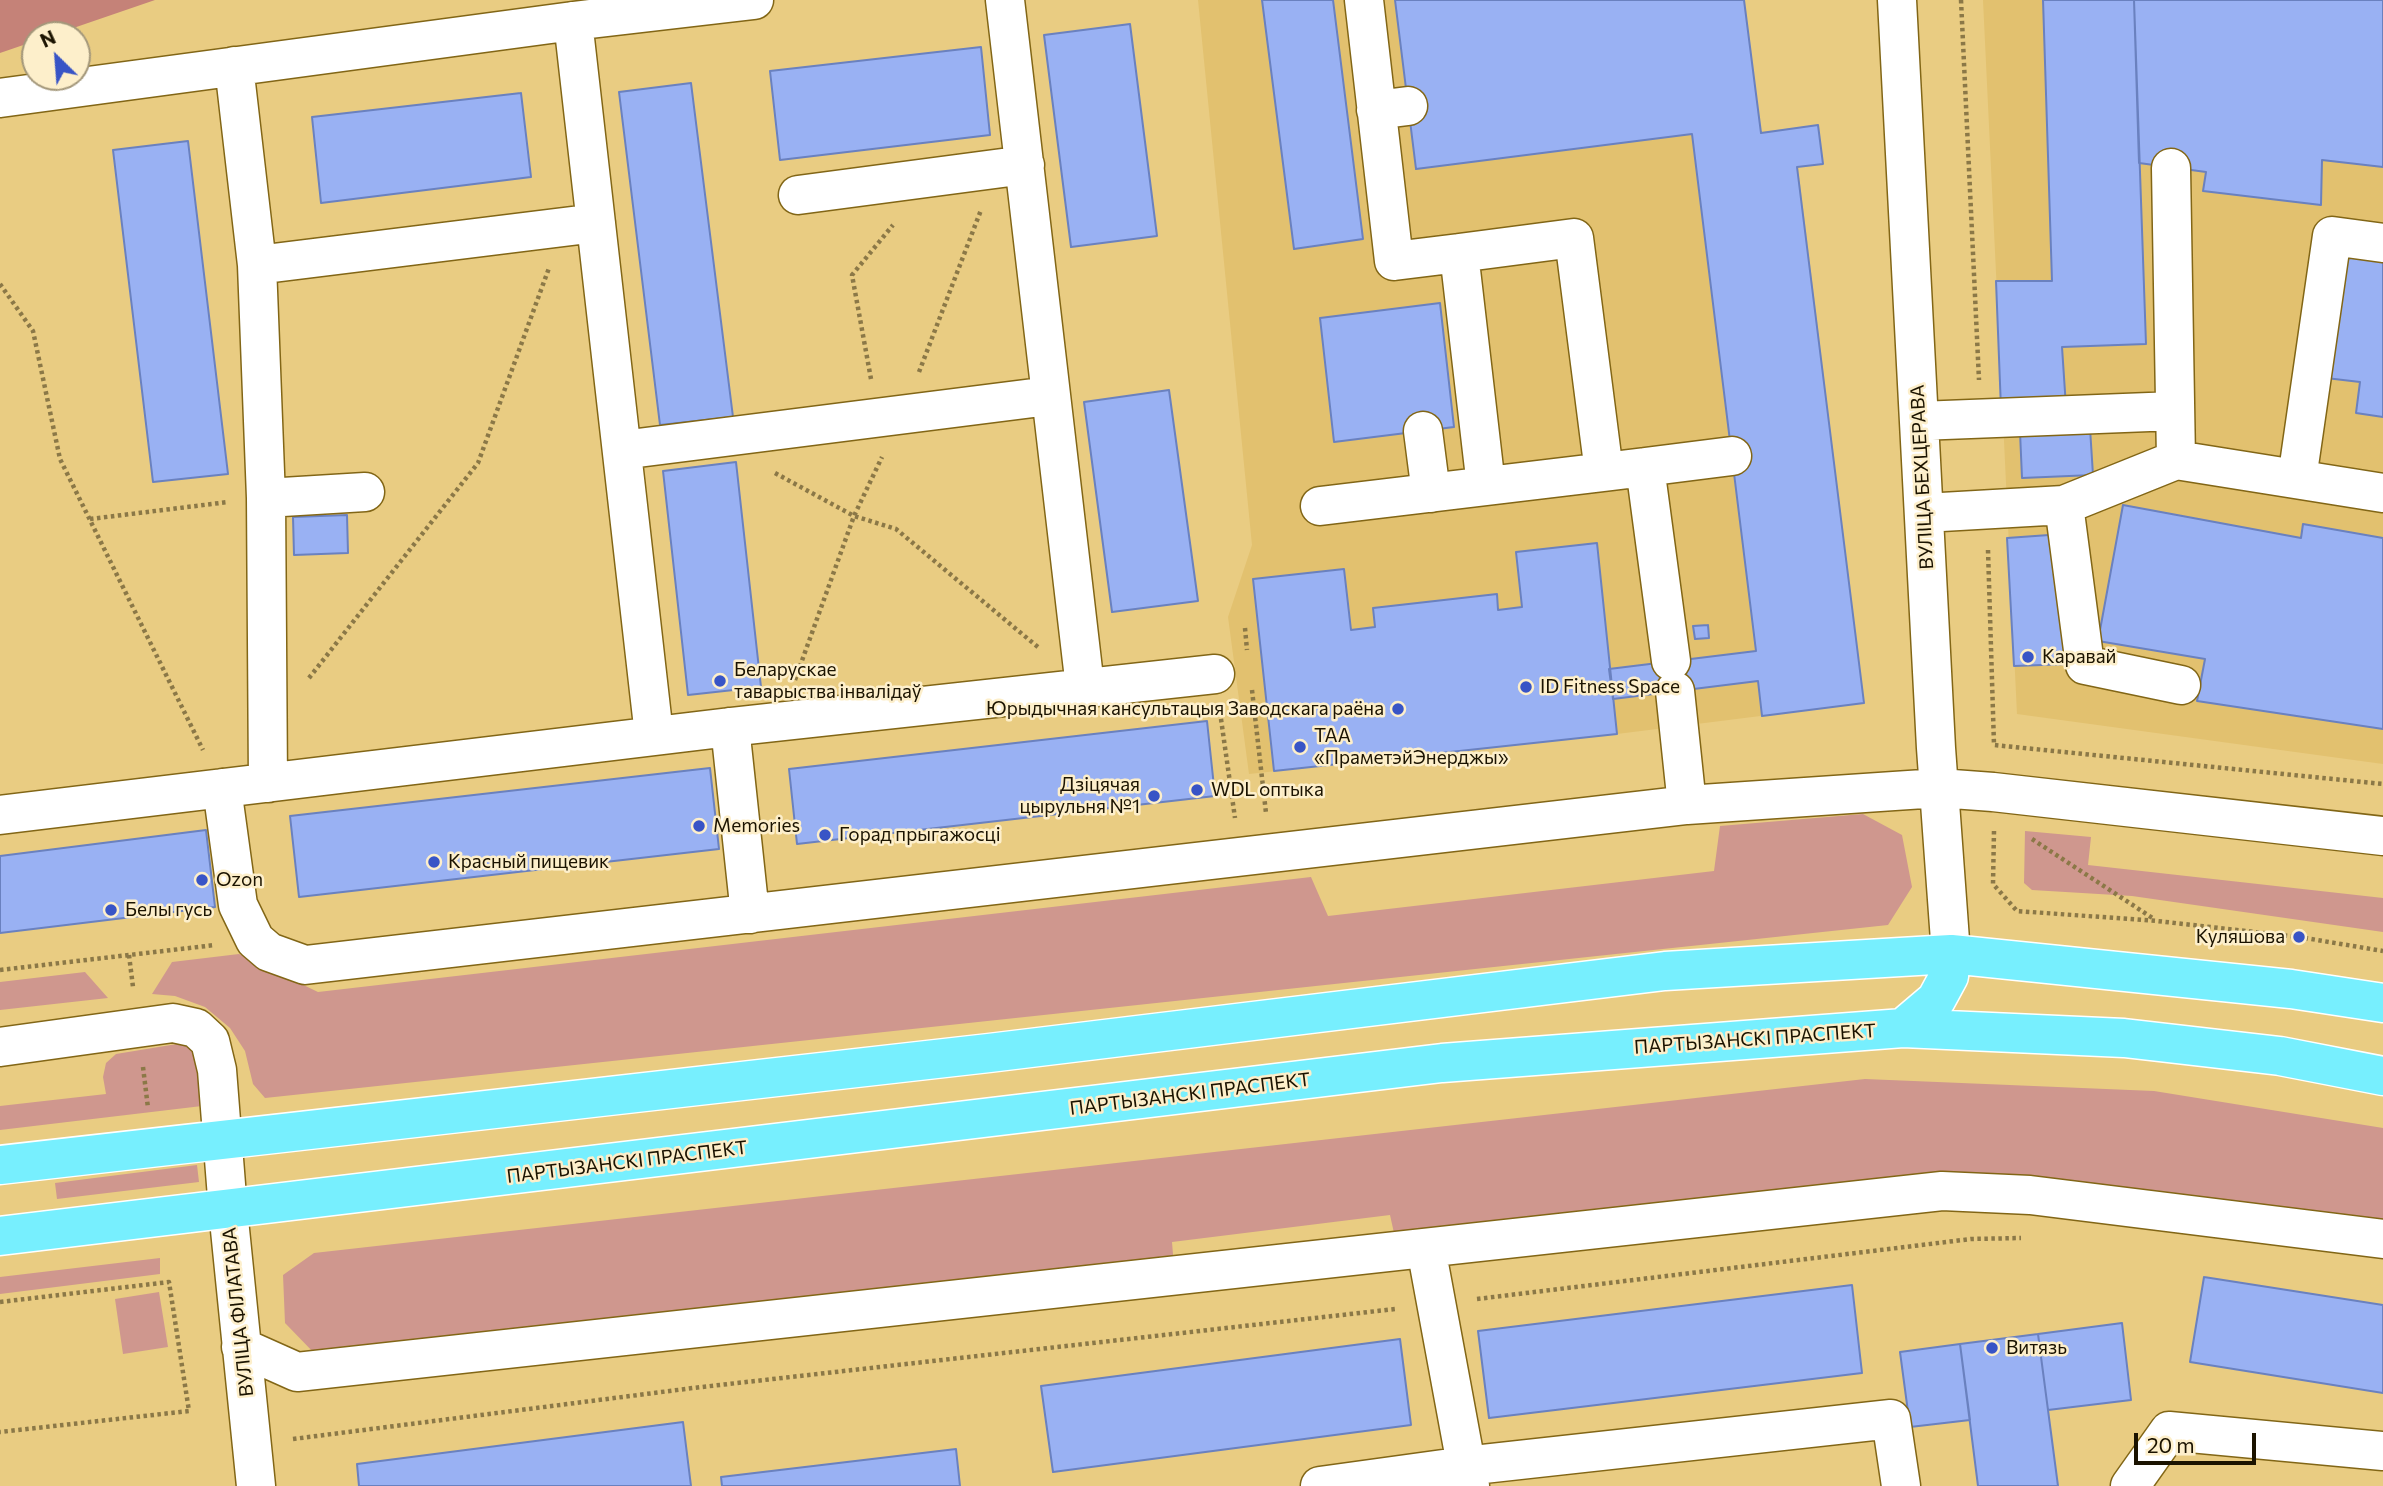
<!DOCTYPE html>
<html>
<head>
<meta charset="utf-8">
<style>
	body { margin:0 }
	#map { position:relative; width:2383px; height:1486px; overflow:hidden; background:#e9cc82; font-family:Commissioner,sans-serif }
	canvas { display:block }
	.north { position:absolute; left:21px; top:21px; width:70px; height:70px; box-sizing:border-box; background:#fdefcb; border:2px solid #a3977a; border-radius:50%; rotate:335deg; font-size:19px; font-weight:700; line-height:28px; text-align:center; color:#1b1300 }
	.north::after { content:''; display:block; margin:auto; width:24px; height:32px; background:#3854c6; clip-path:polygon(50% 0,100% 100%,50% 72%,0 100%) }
	.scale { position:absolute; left:2134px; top:1433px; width:122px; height:32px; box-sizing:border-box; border:4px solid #1b1300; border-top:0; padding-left:9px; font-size:21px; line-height:24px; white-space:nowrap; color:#1b1300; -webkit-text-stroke:5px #fdefcb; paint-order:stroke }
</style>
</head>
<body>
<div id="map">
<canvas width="2383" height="1486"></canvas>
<div class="north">N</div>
<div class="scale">20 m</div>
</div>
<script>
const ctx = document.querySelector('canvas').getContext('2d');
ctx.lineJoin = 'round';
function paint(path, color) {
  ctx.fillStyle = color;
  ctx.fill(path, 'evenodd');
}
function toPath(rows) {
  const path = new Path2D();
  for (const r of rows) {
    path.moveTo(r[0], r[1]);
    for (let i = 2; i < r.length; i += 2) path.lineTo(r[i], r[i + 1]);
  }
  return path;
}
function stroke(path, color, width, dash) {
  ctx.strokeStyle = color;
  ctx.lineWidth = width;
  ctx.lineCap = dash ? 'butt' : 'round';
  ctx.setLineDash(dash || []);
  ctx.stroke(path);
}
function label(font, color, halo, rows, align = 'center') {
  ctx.font = font + ' Commissioner,sans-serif';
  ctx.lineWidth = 5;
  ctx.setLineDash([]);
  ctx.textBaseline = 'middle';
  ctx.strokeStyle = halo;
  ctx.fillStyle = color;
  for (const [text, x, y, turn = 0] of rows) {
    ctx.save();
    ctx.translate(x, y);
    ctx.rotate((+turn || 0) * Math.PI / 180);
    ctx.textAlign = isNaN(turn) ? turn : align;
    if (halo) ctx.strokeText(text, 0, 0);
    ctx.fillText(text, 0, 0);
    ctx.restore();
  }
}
const built = toPath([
	[1198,0,1744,0,1761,132,1818,125,1823,164,1798,167,1864,703,1617,734,1249,774,1228,617,1252,545],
	[1983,0,2383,0,2383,764,2017,714]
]);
const green = toPath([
	[1863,814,1902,835,1912,887,1888,925,265,1098,253,1084,245,1051,230,1028,205,1007,175,996,152,994,172,962,239,954,318,992,1311,877,1328,916,1714,871,1720,826],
	[2025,831,2091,837,2088,865,2383,898,2383,932,2132,896,2032,890,2024,883],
	[85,972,108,998,0,1010,0,982],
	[183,1043,191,1050,199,1067,202,1106,0,1130,0,1106,106,1094,103,1077,106,1063,116,1054],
	[1865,1079,2154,1091,2383,1128,2383,1226,1987,1173,1396,1242,1390,1215,1172,1242,1174,1267,316,1355,285,1323,283,1275,314,1253],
	[197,1165,199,1182,57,1199,55,1183],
	[160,1258,160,1274,0,1294,0,1277],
	[159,1292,168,1347,123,1354,115,1299]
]);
const forest = toPath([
	[0,0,155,0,53,35,35,35,35,41,0,53]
]);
const building = toPath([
	[1262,0,1333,0,1363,239,1294,249,1262,0],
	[1395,0,1744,0,1761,133,1818,125,1823,164,1797,167,1864,703,1762,716,1758,681,1613,699,1609,669,1756,651,1692,134,1416,169,1395,0],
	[2043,0,2134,0,2146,344,2062,347,2066,407,2001,409,1996,281,2052,281,2043,0],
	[2134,0,2383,0,2383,167,2322,160,2321,205,2203,191,2206,172,2139,163,2134,0],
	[1130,24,1157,236,1071,247,1044,35,1130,24],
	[981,47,990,135,780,160,770,71,981,47],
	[691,83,733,417,660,425,619,92,691,83],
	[521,93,531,177,321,203,312,117,521,93],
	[188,141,228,474,153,482,113,150,188,141],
	[2345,255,2383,260,2383,417,2356,413,2360,382,2326,378,2345,255],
	[1440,303,1454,427,1334,442,1320,318,1440,303],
	[1169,390,1198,601,1112,612,1084,402,1169,390],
	[2090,428,2093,475,2022,478,2020,432,2090,428],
	[736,462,761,687,688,695,663,471,736,462],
	[2123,505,2301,538,2303,524,2383,538,2383,729,2197,701,2205,659,2098,641,2123,505],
	[347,515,348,553,294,555,293,517,347,515],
	[2063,534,2070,664,2014,666,2007,538,2063,534],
	[1597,543,1617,734,1274,771,1253,579,1344,569,1351,630,1375,627,1373,608,1497,594,1498,610,1522,607,1516,552,1597,543],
	[1708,625,1709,638,1695,639,1693,626,1708,625],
	[1207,721,1215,796,797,844,789,769,1207,721],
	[710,768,719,849,299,897,290,816,710,768],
	[206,830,215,907,0,933,0,856,206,830],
	[2204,1277,2383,1305,2383,1393,2190,1362,2204,1277],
	[1852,1285,1862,1373,1489,1418,1478,1331,1852,1285],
	[2122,1323,2131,1400,2048,1410,2038,1334,2122,1323],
	[2038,1334,2058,1486,1978,1486,1960,1344,2038,1334],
	[1400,1339,1411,1425,1053,1472,1041,1386,1400,1339],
	[1960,1344,1970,1420,1910,1427,1900,1352,1960,1344],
	[683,1422,691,1486,359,1486,357,1464,683,1422],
	[956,1449,960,1486,722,1486,721,1477,956,1449]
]);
const path = toPath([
	[1961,0,1979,380],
	[0,284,33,331,60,459,203,750],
	[919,372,981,210],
	[871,379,852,275,893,225],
	[775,473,854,516,896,529,1039,648],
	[90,519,228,502],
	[1988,550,1994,745,2383,784],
	[1245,628,1247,650],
	[309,678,478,463,549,268],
	[795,680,854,516,882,457],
	[1252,690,1266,813],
	[1220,712,1235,818],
	[1994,831,1993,884,2017,911,2157,921,2299,937,2383,951],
	[2032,839,2154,919],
	[129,955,133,987],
	[0,970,215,945],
	[143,1067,148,1108],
	[1477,1299,1971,1239,2021,1238],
	[0,1302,169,1282,189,1411,0,1432],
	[293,1439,693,1388,1395,1309]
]);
const minor = toPath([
	[1005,0,1085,687],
	[1364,0,1394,261,1459,253,1486,486],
	[1897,0,1936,748,1951,954],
	[573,21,654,735],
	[234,66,257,265,266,498,268,783],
	[0,98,573,21,754,0],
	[1376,110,1408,106],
	[798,195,1025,165],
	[1459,253,1574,238,1604,472,1645,467,1671,661],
	[257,265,596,223],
	[1919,421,2175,411],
	[1423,431,1431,493],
	[622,450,1049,396],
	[2176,460,2383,493],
	[1645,467,1732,456],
	[2297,479,2332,236,2383,243],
	[266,498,365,492],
	[2064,505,2085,665,2181,685],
	[1320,506,1604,472],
	[1924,513,2064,505,2176,460,2171,168],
	[1675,691,1687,805],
	[730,727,750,914],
	[222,788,238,905,255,940,269,952,305,965,1687,805,1894,791,1939,788,1993,792,2383,836],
	[0,815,730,727,1215,674],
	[0,1047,173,1023,196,1028,210,1041,217,1070,228,1210,256,1486],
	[1426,1248,1470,1486],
	[241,1347,297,1372,1942,1191,2030,1195,2383,1239],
	[1320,1486,1465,1466,1891,1419,1901,1486],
	[2130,1486,2169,1431,2383,1451]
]);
const major = toPath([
	[1903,1028,1936,1000,1949,976,1951,954],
	[0,1165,989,1053,1665,971,1951,954,2291,989,2383,1003],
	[0,1236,1442,1063,1903,1028,2124,1038,2280,1056,2383,1076]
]);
const markers = [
	[2028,657,7,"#3854c6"],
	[720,681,7,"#3854c6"],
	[1526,687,7,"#3854c6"],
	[1398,709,7,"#3854c6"],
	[1300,747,7,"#3854c6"],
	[1197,790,7,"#3854c6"],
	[1154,796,7,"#3854c6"],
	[699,826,7,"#3854c6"],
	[825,835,7,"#3854c6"],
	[434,862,7,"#3854c6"],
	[202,880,7,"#3854c6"],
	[111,910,7,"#3854c6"],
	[2299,937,7,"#3854c6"],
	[1992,1348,7,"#3854c6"]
];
const streetNames = [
	["ВУЛІЦА БЕХЦЕРАВА",1922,477,-93],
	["ПАРТЫЗАНСКІ ПРАСПЕКТ",1755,1039,-4],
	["ПАРТЫЗАНСКІ ПРАСПЕКТ",1190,1094,-7],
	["ПАРТЫЗАНСКІ ПРАСПЕКТ",627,1162,-7],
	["ВУЛІЦА ФІЛАТАВА",238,1312,-96]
];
const poiNames = [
	["Каравай",2042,657],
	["Беларускае",734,670],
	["таварыства інвалідаў",734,692],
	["ID Fitness Space",1540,687],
	["Юрыдычная кансультацыя Заводскага раёна",1384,709,"right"],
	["ТАА",1314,736],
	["«ПраметэйЭнерджы»",1314,758],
	["Дзіцячая",1140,785,"right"],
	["цырульня №1",1140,807,"right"],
	["WDL оптыка",1211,790],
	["Memories",713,826],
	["Горад прыгажосці",839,835],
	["Красный пищевик",448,862],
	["Ozon",216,880],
	["Белы гусь",125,910],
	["Куляшова",2285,937,"right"],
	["Витязь",2006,1348]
];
paint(built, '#e2c16f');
paint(green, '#cf978e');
paint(forest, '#c58278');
paint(building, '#99b1f3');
stroke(building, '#6a81bf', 2);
stroke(minor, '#826616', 41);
stroke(major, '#fff', 41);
stroke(path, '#8b7847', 4.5, [3.5, 3.5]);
stroke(minor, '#fff', 38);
stroke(major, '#77effe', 38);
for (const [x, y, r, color] of markers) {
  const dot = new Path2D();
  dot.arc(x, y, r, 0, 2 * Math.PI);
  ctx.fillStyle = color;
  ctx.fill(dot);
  stroke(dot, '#fdefcb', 2.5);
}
label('19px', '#1b1300', '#fdefcb', streetNames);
label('19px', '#1b1300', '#fdefcb', poiNames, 'left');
</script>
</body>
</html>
